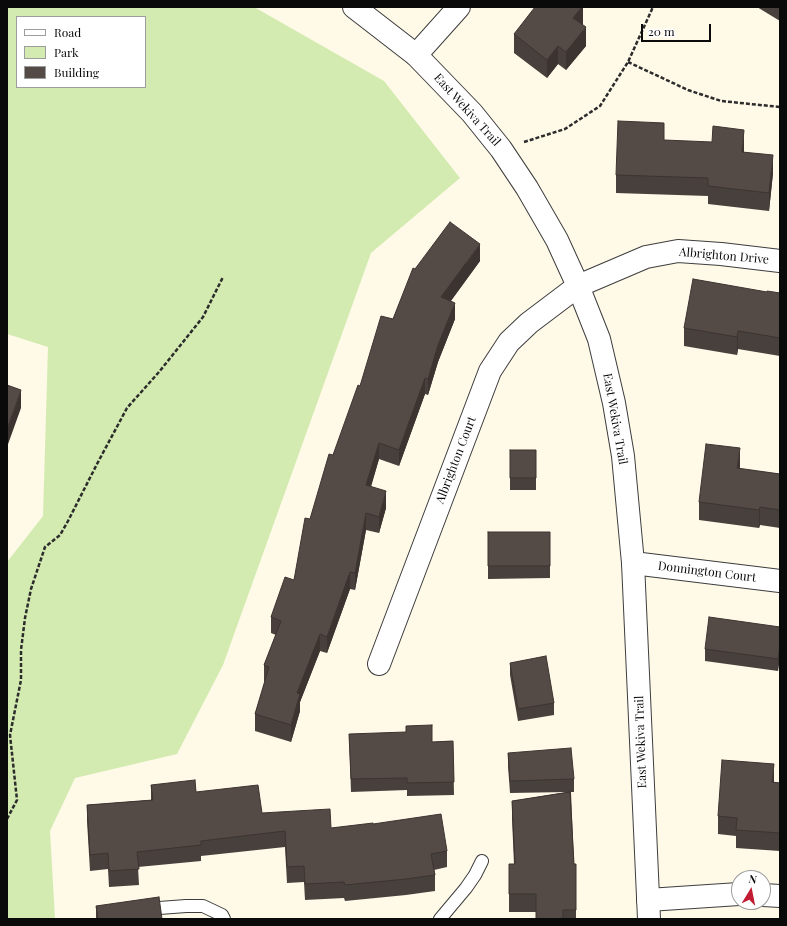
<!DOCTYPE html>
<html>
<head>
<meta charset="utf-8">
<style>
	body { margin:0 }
	#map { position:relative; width:787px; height:926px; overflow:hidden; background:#fff9e8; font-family:"Playfair Display",serif }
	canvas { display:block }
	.frame { position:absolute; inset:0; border:8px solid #0a0a0a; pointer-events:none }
	.legend { position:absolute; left:16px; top:16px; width:130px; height:72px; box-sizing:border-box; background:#fff; border:1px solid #9d9d9d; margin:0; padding:5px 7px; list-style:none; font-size:12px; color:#0a0a0a }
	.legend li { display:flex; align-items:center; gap:8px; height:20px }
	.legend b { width:20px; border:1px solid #9d9d9d }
	.north { position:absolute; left:731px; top:870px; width:40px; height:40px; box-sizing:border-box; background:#fff; border:1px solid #9d9d9d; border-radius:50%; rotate:10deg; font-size:11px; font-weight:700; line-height:16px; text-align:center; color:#0a0a0a }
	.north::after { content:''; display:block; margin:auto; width:14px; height:18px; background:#c11c31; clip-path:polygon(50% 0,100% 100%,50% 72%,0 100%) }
	.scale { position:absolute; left:641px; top:24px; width:70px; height:18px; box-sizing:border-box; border:2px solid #0a0a0a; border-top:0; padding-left:5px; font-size:12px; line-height:14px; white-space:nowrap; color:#0a0a0a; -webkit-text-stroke:3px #fff; paint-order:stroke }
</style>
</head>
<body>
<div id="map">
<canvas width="787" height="926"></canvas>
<div class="frame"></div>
<ul class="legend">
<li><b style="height:5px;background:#fff"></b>Road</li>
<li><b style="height:11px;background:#d3ebb0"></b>Park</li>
<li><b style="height:11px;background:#544a46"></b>Building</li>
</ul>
<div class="north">N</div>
<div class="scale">20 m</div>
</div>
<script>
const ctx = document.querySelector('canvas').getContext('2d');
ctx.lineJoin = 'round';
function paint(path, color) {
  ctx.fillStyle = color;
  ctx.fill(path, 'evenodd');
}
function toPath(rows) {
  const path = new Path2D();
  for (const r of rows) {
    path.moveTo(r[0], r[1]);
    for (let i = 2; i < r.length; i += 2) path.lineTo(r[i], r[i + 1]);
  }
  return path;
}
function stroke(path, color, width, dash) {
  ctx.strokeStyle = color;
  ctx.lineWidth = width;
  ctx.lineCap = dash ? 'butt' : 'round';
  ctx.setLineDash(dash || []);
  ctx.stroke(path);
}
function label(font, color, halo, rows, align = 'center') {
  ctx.font = font + ' "Playfair Display",serif';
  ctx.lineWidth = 4;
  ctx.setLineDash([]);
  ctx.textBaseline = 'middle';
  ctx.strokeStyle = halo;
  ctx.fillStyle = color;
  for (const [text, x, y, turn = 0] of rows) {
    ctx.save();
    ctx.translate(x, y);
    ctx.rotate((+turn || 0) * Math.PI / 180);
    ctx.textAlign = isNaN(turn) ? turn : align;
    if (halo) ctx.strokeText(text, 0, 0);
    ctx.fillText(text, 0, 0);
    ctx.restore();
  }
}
const green = toPath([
	[7,7,254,7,384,81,460,178,371,253,223,665,177,754,75,778,50,831,55,919,7,919,7,562,43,516,48,347,7,334],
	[17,17,145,17,145,87,17,87]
]);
const path = toPath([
	[628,62,688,90,721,101,780,107],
	[524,142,565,129,600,106,628,62,653,7],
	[7,819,17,800,10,735,21,680,21,650,25,618,31,589,45,547,60,535,68,521,97,464,127,408,159,372,203,317,223,277]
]);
const service = toPath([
	[146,909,186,906,203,906,222,915,224,919],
	[440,919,466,888,475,875,482,861]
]);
const minor = toPath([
	[416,55,459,7],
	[633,563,780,581],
	[379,664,490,371,509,342,529,323,578,286,646,257,678,251,721,254,780,261],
	[763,895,780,896],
	[648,900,739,894]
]);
const tertiary = toPath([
	[354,7,416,55,472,113,501,149,527,188,557,240,578,286,599,339,614,403,623,456,633,563,649,919]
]);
const wall = toPath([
	[583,7,583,24,582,25,586,46,566,70,558,64,547,78,514,53,514,34],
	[757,7,780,7,780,21],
	[664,140,744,148,744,152,773,173,769,211,708,204,708,196,616,193,616,175],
	[480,261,451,301,455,319,438,362,428,395,425,394,399,466,379,459,371,487,386,508,379,533,366,530,355,590,350,589,327,653,320,651,300,702,300,711,291,742,255,731,255,714,265,682,264,681,264,665,276,635,271,633,271,617,294,580,310,519,333,455,360,386,393,319,415,269],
	[767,292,780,293,780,356,738,349,737,355,684,346,684,328],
	[510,450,536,450,536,490,510,490],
	[740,467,740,469,780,474,780,528,760,525,759,528,699,520,699,502],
	[488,532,550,532,550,578,488,579],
	[780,627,778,671,705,661,705,649],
	[510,663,554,703,554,715,518,721,510,675],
	[349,734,432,742,453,741,454,795,407,796,407,790,351,792],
	[508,753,574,779,574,792,571,792,574,864,576,864,576,919,536,919,536,912,509,912,509,864,514,864,512,819,512,801,567,792,510,793,508,766],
	[774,782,780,783,780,851,736,848,736,836,718,834,718,816],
	[151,785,196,792,262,813,331,828,373,824,447,851,447,867,434,870,435,875,435,891,406,895,345,901,344,898,305,900,304,882,287,883,285,847,201,856,201,861,138,867,139,885,109,887,108,869,90,871,87,821,87,805,151,800],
	[96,906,162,919,96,919]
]);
const shadedWall = toPath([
	[582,7,583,7,583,24,573,36,573,18],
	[586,27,586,46,566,70,566,52],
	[558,46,558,64,547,78,547,60],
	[744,130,744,148,742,170,742,152],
	[773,155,773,173,769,211,769,193],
	[480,244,480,261,441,314,441,297],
	[455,303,455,319,438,362,428,395,428,379,438,345],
	[738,331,738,349,737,355,737,337],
	[425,378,425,394,399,466,399,450],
	[21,390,21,408,7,447,7,429],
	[379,443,379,459,366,502,366,485],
	[740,448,740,467,737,487,737,468],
	[386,491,386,508,379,533,379,517],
	[760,507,760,525,759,528,759,510],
	[366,513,366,530,355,590,355,573],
	[350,572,350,589,327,653,327,637],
	[320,634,320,651,300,702,300,711,291,742,291,725,297,693],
	[780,645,780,658,778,671,778,659],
	[774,764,774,782,772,800,772,782]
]);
const building = toPath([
	[535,7,582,7,573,18,586,27,566,52,558,46,547,60,514,34,535,7],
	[618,121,664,123,664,140,712,142,713,126,744,130,742,152,773,155,769,193,708,186,708,178,616,175,618,121],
	[450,222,480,244,441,297,455,303,438,345,428,379,425,378,399,450,379,443,366,485,386,491,379,517,366,513,355,573,350,572,327,637,320,634,297,693,300,694,291,725,255,714,269,667,264,665,281,621,271,617,285,577,294,580,305,518,310,519,329,454,333,455,358,385,360,386,381,316,393,319,413,268,415,269,450,222],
	[693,279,767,292,767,291,780,293,780,338,738,331,737,337,684,328,693,279],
	[7,385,21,390,7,429,7,385],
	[706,444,740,448,737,468,780,474,780,510,760,507,759,510,699,502,706,444],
	[510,450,536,450,536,478,510,478,510,450],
	[488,532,550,532,550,566,488,566,488,532],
	[709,617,780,627,780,645,778,659,705,649,709,617],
	[546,656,554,703,518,709,510,663,546,656],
	[432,725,432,742,453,741,454,782,407,783,407,778,351,779,349,734,406,732,406,726,432,725],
	[571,748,574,779,510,781,508,753,571,748],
	[722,760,774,764,772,782,780,783,780,833,736,830,737,818,718,816,722,760],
	[195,780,196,792,258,785,262,813,330,809,331,828,373,823,373,824,441,814,447,851,431,854,435,875,406,879,345,885,344,882,305,884,304,866,287,867,285,831,201,841,201,845,137,852,139,869,109,871,108,853,90,855,87,805,153,800,151,785,195,780],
	[570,792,574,864,576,864,576,910,563,910,563,919,536,919,536,894,509,894,509,864,515,864,512,801,570,792],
	[159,897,162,919,98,919,96,906,159,897]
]);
const streetNames = [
	["East Wekiva Trail",467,110,48],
	["Albrighton Drive",724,256,5],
	["East Wekiva Trail",615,419,80],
	["Albrighton Court",456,460,-69],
	["Donnington Court",707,572,7],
	["East Wekiva Trail",641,742,-92]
];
paint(green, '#d3ebb0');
stroke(service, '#3d3d3d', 14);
stroke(minor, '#3d3d3d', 24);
stroke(tertiary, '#3d3d3d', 24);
stroke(path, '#2c2c2c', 2.5, [4, 2]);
stroke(service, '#fff', 12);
stroke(minor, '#fff', 22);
stroke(tertiary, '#fff', 22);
paint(wall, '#48403c');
paint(shadedWall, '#3b3431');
paint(building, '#544a46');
stroke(building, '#3b3431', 1);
label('12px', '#0a0a0a', '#fff', streetNames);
</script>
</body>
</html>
